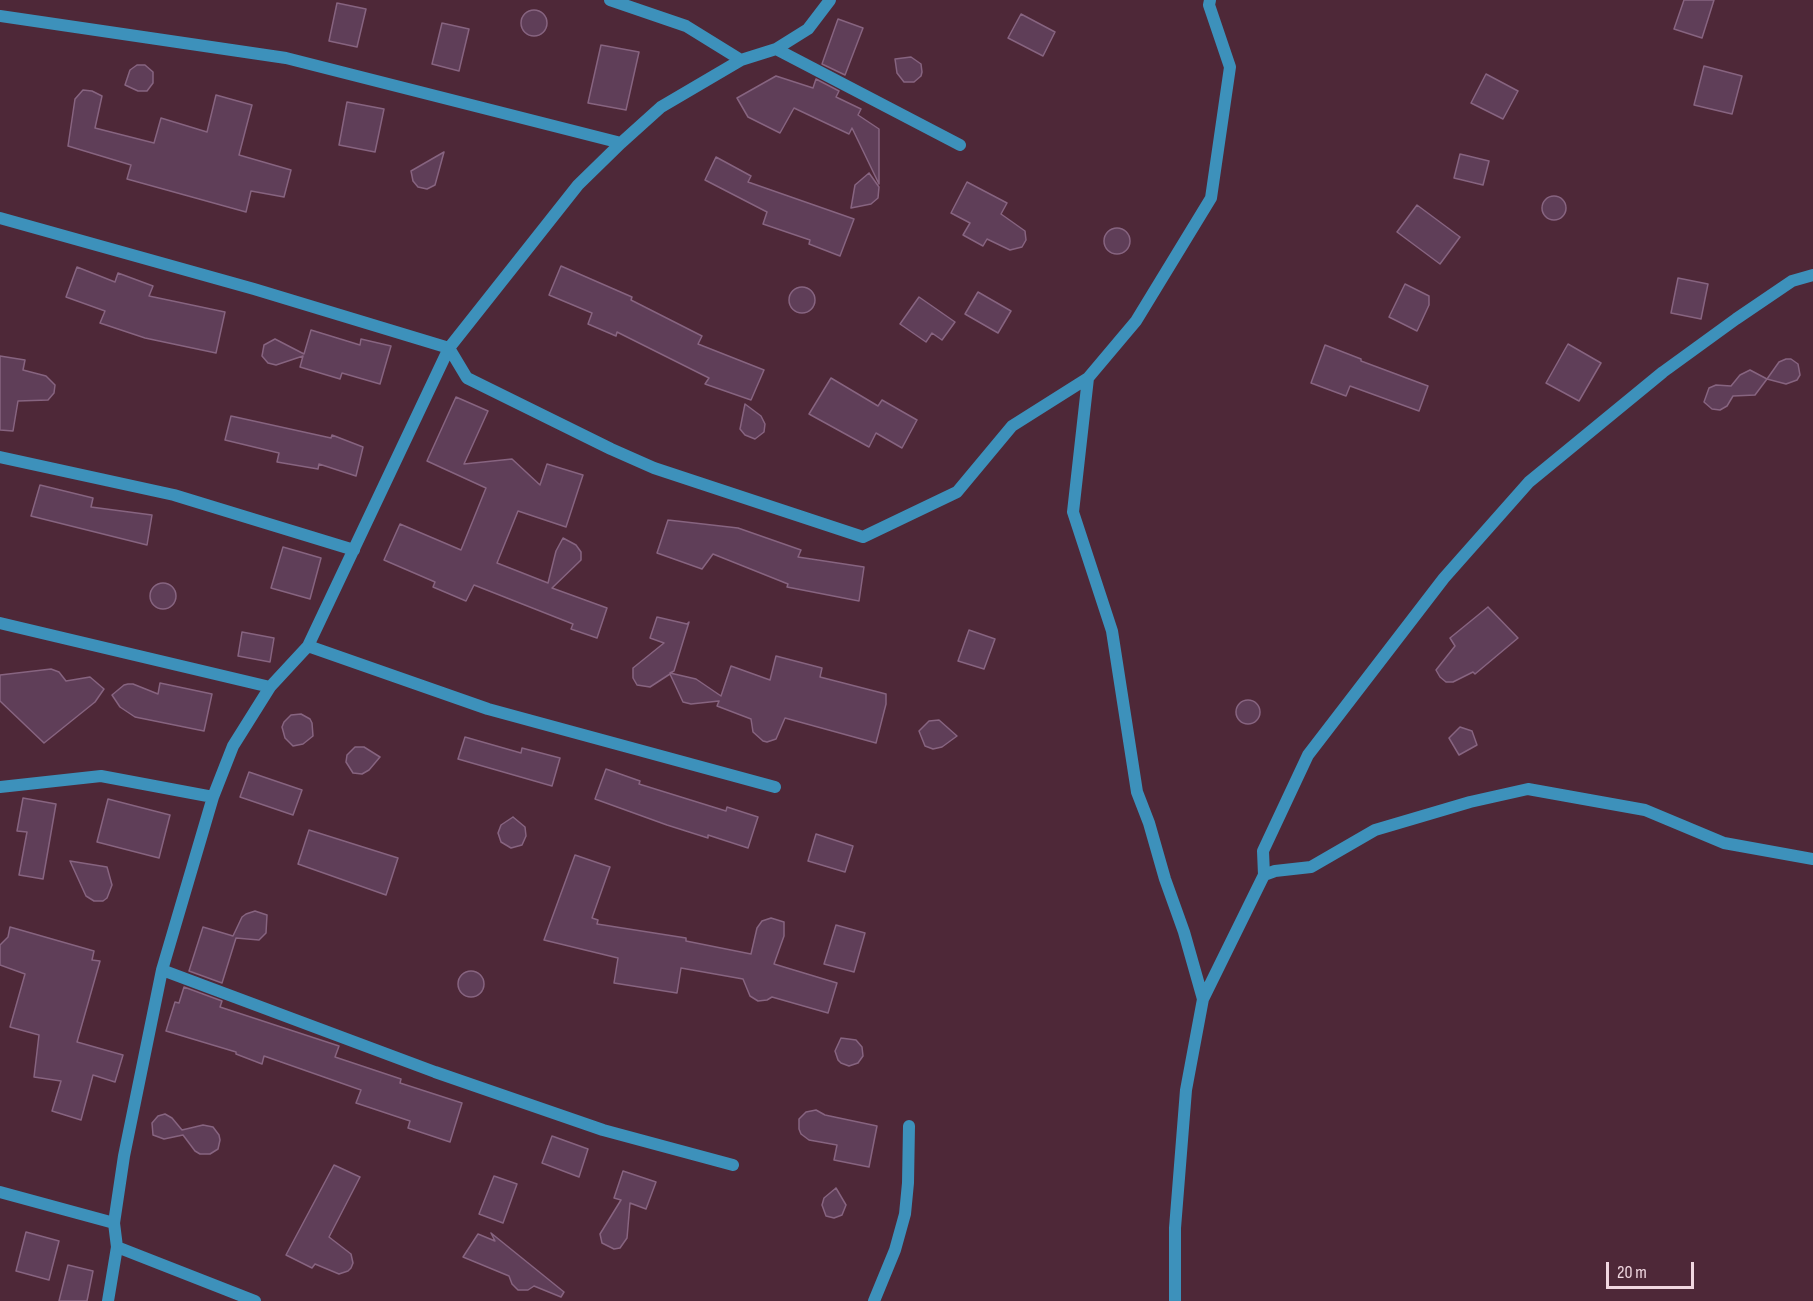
<!DOCTYPE html>
<html>
<head>
<meta charset="utf-8">
<style>
	body { margin:0 }
	#map { position:relative; width:1813px; height:1301px; overflow:hidden; background:#4e2838; font-family:"Sofia Sans Condensed",sans-serif }
	canvas { display:block }
	.scale { position:absolute; left:1606px; top:1262px; width:88px; height:27px; box-sizing:border-box; border:3px solid #f0d7e0; border-top:0; padding-left:8px; font-size:18px; line-height:21px; white-space:nowrap; color:#f0d7e0; -webkit-text-stroke:4px #4e2838; paint-order:stroke }
</style>
</head>
<body>
<div id="map">
<canvas width="1813" height="1301"></canvas>
<div class="scale">20 m</div>
</div>
<script>
const ctx = document.querySelector('canvas').getContext('2d');
ctx.lineJoin = 'round';
function paint(path, color) {
  ctx.fillStyle = color;
  ctx.fill(path, 'evenodd');
}
function toPath(rows) {
  const path = new Path2D();
  for (const r of rows) {
    if (r.length === 3) {
      path.moveTo(r[0] + r[2], r[1]);
      path.arc(r[0], r[1], r[2], 0, 2 * Math.PI);
      continue;
    }
    path.moveTo(r[0], r[1]);
    for (let i = 2; i < r.length; i += 2) path.lineTo(r[i], r[i + 1]);
  }
  return path;
}
function stroke(path, color, width, dash) {
  ctx.strokeStyle = color;
  ctx.lineWidth = width;
  ctx.lineCap = dash ? 'butt' : 'round';
  ctx.setLineDash(dash || []);
  ctx.stroke(path);
}
const building = toPath([
	[1684,0,1714,0,1702,38,1674,29,1684,0],
	[337,3,366,9,357,47,329,41,337,3],
	[534,23,13],
	[1021,14,1055,32,1043,56,1008,38,1021,14],
	[838,19,863,28,845,75,822,64,838,19],
	[442,23,469,29,459,71,432,64,442,23],
	[601,45,639,52,626,110,588,103,601,45],
	[911,57,921,64,922,72,921,76,914,82,904,82,897,73,895,59,911,57],
	[137,65,145,65,153,72,153,83,147,91,138,91,125,85,130,70,137,65],
	[1704,66,1742,76,1732,114,1694,105,1704,66],
	[1486,74,1518,91,1503,119,1471,103,1486,74],
	[776,76,813,88,816,79,839,91,836,97,861,109,858,115,879,129,879,184,852,128,849,134,794,108,780,133,748,117,737,98,776,76],
	[83,90,92,91,102,96,95,128,154,143,161,118,207,132,216,95,252,105,239,155,291,170,284,197,251,191,246,212,127,179,131,165,68,146,75,99,83,90],
	[347,102,384,109,375,152,339,145,347,102],
	[444,152,435,185,427,189,418,187,413,181,411,171,444,152],
	[1460,154,1489,161,1483,185,1454,178,1460,154],
	[716,157,751,176,748,182,854,219,840,256,809,244,810,240,763,224,767,212,705,180,716,157],
	[869,173,879,187,878,198,871,204,851,208,855,185,869,173],
	[967,182,1007,203,1001,214,1025,231,1026,240,1022,247,1010,250,987,239,983,246,963,235,970,223,951,213,967,182],
	[1554,208,12],
	[1417,205,1460,237,1440,264,1397,232,1417,205],
	[1117,241,13],
	[561,266,632,297,631,300,702,336,698,344,764,370,751,400,705,384,709,378,617,332,616,336,588,324,592,313,549,295,561,266],
	[77,267,115,282,118,273,153,286,149,296,225,312,216,353,145,338,100,323,105,311,66,297,77,267],
	[1678,278,1708,284,1701,319,1671,313,1678,278],
	[1405,284,1429,296,1429,305,1417,331,1389,317,1405,284],
	[802,300,13],
	[978,292,1011,311,998,333,965,314,978,292],
	[919,297,955,322,942,340,932,333,926,342,900,324,919,297],
	[311,330,360,345,361,339,391,346,380,384,342,373,340,379,300,367,303,356,276,365,268,363,262,356,264,345,275,339,304,354,311,330],
	[1568,344,1601,363,1579,401,1546,383,1568,344],
	[1325,345,1361,359,1361,361,1428,386,1419,411,1350,386,1346,396,1311,383,1325,345],
	[0,356,25,360,23,370,46,376,55,385,54,393,48,400,18,401,13,431,0,430,0,356],
	[1786,359,1791,359,1798,364,1800,375,1797,380,1786,384,1767,379,1779,362,1786,359],
	[1750,370,1767,379,1755,395,1733,396,1727,406,1720,410,1712,409,1704,402,1709,388,1716,385,1731,386,1740,375,1750,370],
	[831,378,878,406,882,400,917,420,902,448,876,433,869,447,809,414,831,378],
	[456,397,488,411,464,464,512,459,540,485,547,464,583,475,566,527,518,511,497,563,548,583,556,551,563,538,576,545,581,552,581,560,552,588,607,608,597,638,571,629,573,624,474,585,466,601,433,587,435,582,384,560,400,524,461,550,486,488,427,461,456,397],
	[745,404,761,416,765,424,764,432,755,439,745,435,740,429,745,404],
	[231,416,331,438,332,435,363,447,356,476,319,464,318,469,277,462,279,453,225,440,231,416],
	[40,485,93,498,91,507,152,515,147,545,31,516,40,485],
	[668,520,738,528,801,550,798,557,864,567,859,601,787,587,788,584,713,554,702,569,657,553,668,520],
	[283,547,321,558,310,599,271,588,283,547],
	[163,596,13],
	[1488,607,1518,638,1475,674,1473,672,1453,682,1446,682,1440,677,1436,670,1455,646,1450,638,1488,607],
	[657,617,687,624,689,622,674,671,670,673,696,679,721,696,731,666,770,680,776,656,822,668,820,677,886,694,886,704,876,743,785,718,776,739,767,742,763,741,753,732,751,719,717,706,719,701,691,704,683,702,670,674,650,687,637,685,633,678,633,668,664,643,650,638,657,617],
	[969,630,995,639,984,669,958,661,969,630],
	[242,632,274,638,270,662,238,656,242,632],
	[51,669,59,672,66,681,90,677,104,689,95,702,44,743,0,701,0,675,51,669],
	[160,683,212,694,204,731,135,717,120,707,112,695,124,685,128,684,133,684,158,694,160,683],
	[1248,712,12],
	[301,714,310,719,312,723,313,736,303,744,293,746,285,738,282,727,284,722,291,715,301,714],
	[939,720,957,736,942,747,933,749,925,746,919,731,929,721,939,720],
	[1460,727,1472,731,1477,745,1459,755,1449,738,1460,727],
	[465,737,521,753,522,748,560,758,552,786,458,759,465,737],
	[355,747,364,747,380,757,369,770,362,774,353,773,346,762,347,755,355,747],
	[606,769,640,781,639,784,726,811,727,807,758,817,748,848,708,835,708,838,667,825,595,799,606,769],
	[249,772,302,790,293,815,240,797,249,772],
	[23,798,56,804,43,879,19,875,27,832,17,831,23,798],
	[108,799,170,815,159,858,97,842,108,799],
	[513,817,525,827,526,836,522,845,511,848,501,842,498,833,501,825,513,817],
	[309,830,398,858,386,895,298,864,309,830],
	[816,834,853,846,845,872,808,861,816,834],
	[575,855,610,867,592,918,598,920,597,924,686,938,686,941,751,954,757,928,762,921,771,918,784,922,784,936,774,964,837,983,828,1013,772,997,767,1000,758,1001,750,996,743,979,681,968,677,993,614,983,618,958,544,940,575,855],
	[70,861,107,867,112,885,107,898,103,901,94,901,86,896,70,861],
	[255,911,267,915,266,933,259,940,236,938,222,983,189,971,203,927,233,936,242,917,246,914,255,911],
	[836,925,865,933,854,972,824,964,836,925],
	[10,927,94,951,92,960,100,961,77,1042,123,1055,115,1082,93,1075,81,1120,52,1111,61,1081,34,1077,39,1035,10,1027,25,974,0,965,0,945,8,937,10,927],
	[471,984,13],
	[184,987,222,1001,220,1007,339,1046,335,1057,401,1079,400,1083,462,1103,450,1142,408,1128,410,1121,356,1103,361,1090,264,1056,262,1064,236,1054,236,1052,166,1031,175,1002,179,1003,184,987],
	[841,1038,856,1040,862,1047,863,1056,858,1063,849,1066,841,1063,838,1060,835,1051,841,1038],
	[816,1110,825,1115,877,1126,869,1167,834,1160,837,1145,809,1140,801,1134,799,1129,799,1119,806,1112,816,1110],
	[165,1114,172,1118,182,1130,203,1125,213,1127,219,1135,220,1140,218,1149,210,1154,200,1154,195,1151,183,1135,164,1139,153,1135,152,1123,158,1116,165,1114],
	[552,1136,588,1149,579,1177,542,1163,552,1136],
	[334,1165,360,1177,329,1237,351,1254,353,1263,351,1268,348,1271,339,1274,315,1264,312,1268,286,1255,334,1165],
	[623,1171,656,1182,646,1209,630,1203,627,1238,620,1248,614,1249,602,1243,600,1234,621,1200,614,1198,623,1171],
	[494,1176,517,1184,503,1223,479,1214,494,1176],
	[836,1188,846,1205,842,1215,834,1218,826,1216,822,1205,824,1198,836,1188],
	[26,1232,59,1241,49,1280,16,1271,26,1232],
	[491,1233,564,1292,561,1297,534,1286,528,1290,518,1290,512,1284,509,1276,463,1257,478,1234,495,1241,491,1233],
	[68,1265,93,1271,87,1301,59,1301,68,1265]
]);
const street = toPath([
	[610,0,686,26,741,60],
	[0,16,286,58,621,143],
	[776,49,960,145],
	[0,218,254,289,449,348,467,378,611,449,654,468,863,537,957,492,1012,426,1088,378],
	[0,457,174,495,354,550],
	[0,623,270,687],
	[308,646,488,709,775,787],
	[0,787,101,776,213,797],
	[1264,875,1275,871,1311,867,1375,830,1470,802,1528,789,1645,810,1724,843,1813,859],
	[162,970,435,1072,603,1130,733,1165],
	[1203,999,1184,932,1165,879,1149,823,1137,792,1112,631,1073,512,1088,378,1136,321,1211,198,1230,67,1209,5,1210,0],
	[0,1192,114,1223],
	[117,1247,255,1301],
	[108,1301,117,1247,114,1223,124,1156,162,970,213,797,233,746,270,687,308,646,449,348,578,185,621,143,661,107,741,60,776,49,808,29,830,0],
	[874,1301,895,1250,905,1214,908,1183,909,1126],
	[1175,1301,1175,1228,1186,1090,1203,999,1264,875,1263,851,1308,755,1444,578,1529,482,1663,372,1736,319,1792,281,1813,275]
]);
paint(building, '#5f3e58');
stroke(building, '#876480', 1.5);
stroke(street, '#3d91bb', 12);
</script>
</body>
</html>
